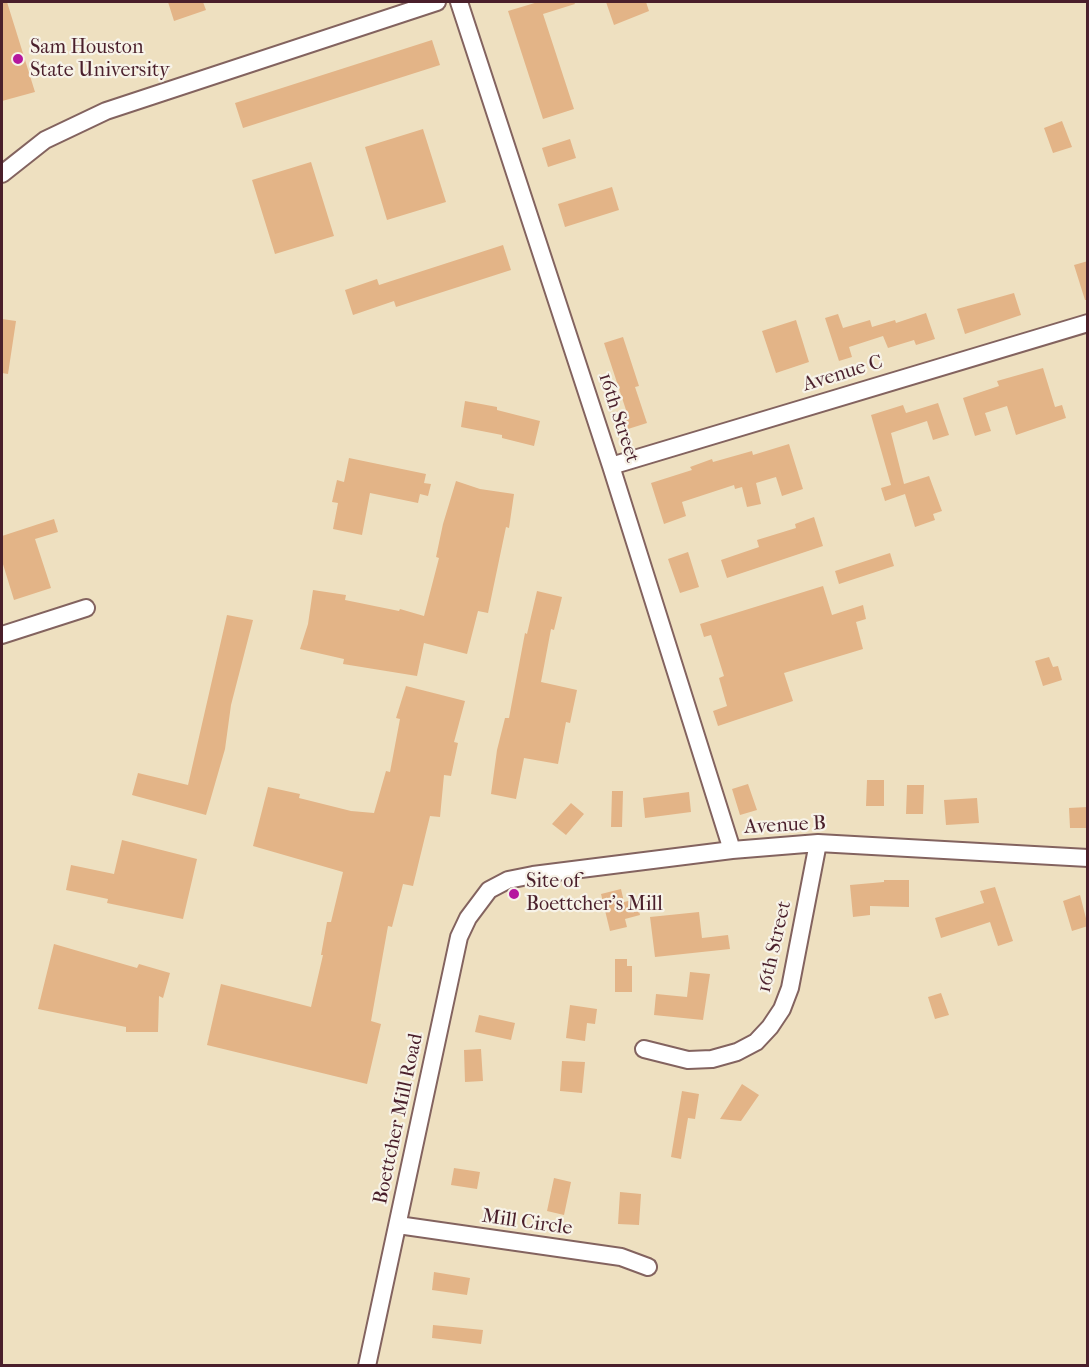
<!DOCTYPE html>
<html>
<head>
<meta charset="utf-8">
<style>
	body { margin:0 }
	#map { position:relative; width:1089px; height:1367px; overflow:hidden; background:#eee0c0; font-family:"IM FELL French Canon",serif }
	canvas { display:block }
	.frame { position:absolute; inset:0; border:3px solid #4a1f2b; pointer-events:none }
</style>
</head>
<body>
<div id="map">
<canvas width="1089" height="1367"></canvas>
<div class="frame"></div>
</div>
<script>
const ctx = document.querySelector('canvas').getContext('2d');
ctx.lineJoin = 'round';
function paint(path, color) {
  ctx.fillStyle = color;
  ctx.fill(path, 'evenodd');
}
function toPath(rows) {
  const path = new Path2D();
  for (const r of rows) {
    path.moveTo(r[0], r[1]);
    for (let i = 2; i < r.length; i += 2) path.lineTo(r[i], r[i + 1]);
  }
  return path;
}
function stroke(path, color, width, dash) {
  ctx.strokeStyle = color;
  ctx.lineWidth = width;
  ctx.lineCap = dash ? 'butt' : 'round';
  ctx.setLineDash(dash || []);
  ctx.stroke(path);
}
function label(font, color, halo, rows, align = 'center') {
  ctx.font = font + ' "IM FELL French Canon",serif';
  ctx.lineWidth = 4.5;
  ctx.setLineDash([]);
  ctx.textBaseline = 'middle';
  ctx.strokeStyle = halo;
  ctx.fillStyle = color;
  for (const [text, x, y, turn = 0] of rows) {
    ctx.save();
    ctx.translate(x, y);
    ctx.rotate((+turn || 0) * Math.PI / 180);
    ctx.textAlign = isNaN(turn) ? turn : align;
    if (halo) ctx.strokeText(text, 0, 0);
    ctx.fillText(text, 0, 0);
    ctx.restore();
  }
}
const building = toPath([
	[2,2,7,2,35,92,2,101],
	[168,2,203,2,206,10,174,21],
	[538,2,574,2,575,4,543,14,574,109,543,119,508,11],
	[606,2,646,2,649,11,614,25],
	[432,40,440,65,243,128,235,103],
	[1062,121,1072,147,1053,153,1044,128],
	[423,129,446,202,387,220,365,147],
	[570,139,576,158,548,167,542,148],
	[311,162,334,236,275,254,252,180],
	[612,187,619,210,565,227,558,204],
	[503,245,511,270,396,307,394,301,353,315,345,290,377,279,379,285],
	[1088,261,1088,300,1085,300,1074,265],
	[1014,293,1021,315,965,334,957,309],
	[926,313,935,339,916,345,914,340,888,348,883,336,849,347,852,357,839,361,825,318,838,314,843,328,870,320,872,327,895,320,896,323],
	[2,319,16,321,8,374,2,373],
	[796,320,809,362,776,373,762,331],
	[623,337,639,386,635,387,647,423,628,429,623,411,626,410,604,343],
	[1043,368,1055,407,1062,405,1066,418,1016,435,1007,406,985,413,991,431,975,436,963,398,999,386,997,381],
	[465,401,497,407,497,410,540,421,534,446,502,438,502,435,461,427],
	[938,403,949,435,933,440,927,421,891,433,904,484,929,476,942,511,933,514,935,520,915,527,905,494,885,501,881,488,891,485,871,415,903,405,906,413],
	[789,444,803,489,782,496,776,477,756,483,761,504,747,507,742,487,735,489,734,485,682,502,686,516,664,524,651,483,692,470,690,467,712,459,713,462,752,451,753,455],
	[349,458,426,474,424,483,431,484,428,496,420,494,418,503,370,493,362,535,333,529,338,503,332,502,337,480,344,482],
	[456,481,480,489,514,494,509,528,506,527,488,613,478,611,467,654,424,643,417,676,343,664,344,659,300,649,308,624,313,590,346,595,345,600,399,611,400,609,424,616,439,558,436,557,443,524],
	[814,517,823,546,727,578,721,560,759,547,757,540,796,528,795,524],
	[54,519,58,532,35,539,51,588,14,600,2,561,2,536],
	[688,552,699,587,680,593,668,559],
	[890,553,894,566,839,584,835,571],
	[823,586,832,615,863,605,866,619,856,622,863,649,784,673,793,701,718,726,713,711,727,706,719,678,724,676,711,635,704,637,700,624],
	[537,591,562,597,554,630,551,629,541,682,577,690,570,723,566,722,558,764,524,758,516,799,491,794,497,750,505,718,509,718,525,633,527,634],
	[227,615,253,620,231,705,225,749,206,815,132,795,138,773,188,785],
	[1049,657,1053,667,1058,666,1062,680,1043,686,1035,661],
	[406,686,465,701,454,742,458,743,451,776,444,775,440,817,430,816,413,886,403,884,392,927,388,926,371,1021,381,1024,367,1084,207,1045,221,984,311,1007,323,955,321,955,327,922,331,922,343,872,253,846,268,787,300,794,299,798,351,811,374,813,386,771,390,772,400,719,396,718],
	[867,780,884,780,884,806,866,806],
	[748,784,757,810,740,815,732,789],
	[907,785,924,785,923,814,906,814],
	[612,791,623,791,622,827,611,827],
	[689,792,691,812,645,818,643,798],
	[977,798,979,823,946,825,944,800],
	[571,803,584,814,566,835,552,824],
	[1088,807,1088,828,1070,828,1069,808],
	[122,840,197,859,183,919,107,903,108,899,66,890,71,865,114,874],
	[884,880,909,880,909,907,870,906,870,915,853,917,850,885,884,882],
	[995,887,1013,941,998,946,990,922,941,938,935,918,984,903,980,891],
	[621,889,624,902,636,899,640,915,625,919,627,927,610,931,601,894],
	[1080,895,1088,926,1072,931,1063,901],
	[699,912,702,938,728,935,730,949,655,957,650,917],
	[54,944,137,968,139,964,170,973,163,998,159,996,158,1032,126,1032,126,1027,38,1009],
	[615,959,627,959,627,966,632,966,632,992,615,992],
	[690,972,710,974,703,1020,654,1015,656,994,687,997],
	[941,993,949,1015,935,1019,928,997],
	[570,1005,597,1009,595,1024,587,1023,585,1041,566,1038],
	[479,1015,515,1023,511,1040,475,1032],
	[481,1049,483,1081,465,1082,464,1050],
	[562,1061,585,1062,582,1093,560,1091],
	[742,1084,759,1095,741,1121,720,1119],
	[682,1091,699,1094,695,1119,688,1118,681,1159,671,1157],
	[454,1168,480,1172,477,1189,451,1185],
	[554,1178,571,1182,564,1215,547,1211],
	[620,1192,641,1194,639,1225,618,1224],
	[434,1272,470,1278,467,1295,432,1290],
	[433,1325,483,1330,481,1344,432,1338]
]);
const minor = toPath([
	[459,2,611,466,732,850],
	[2,174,45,140,106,111,437,2],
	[611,466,1088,323],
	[2,635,86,608],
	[644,1049,688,1060,712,1059,737,1052,756,1042,770,1027,782,1009,790,988,818,843],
	[398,1225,621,1257,648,1267],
	[367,1366,459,937,468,918,489,890,508,880,533,875,732,850,818,843,1088,858]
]);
const markers = [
	[18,59,6,"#b5179e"],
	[514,894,6,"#b5179e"]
];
const poiNames = [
	["Sam Houston",30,48],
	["State University",30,71],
	["Site of",526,882],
	["Boettcher's Mill",526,905]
];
const streetNames = [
	["Avenue C",843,374,-17],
	["16th Street",618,418,72],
	["Avenue B",785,826,-3],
	["16th Street",775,947,-77],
	["Boettcher Mill Road",399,1119,-78],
	["Mill Circle",527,1223,8]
];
paint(building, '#e3b487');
stroke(minor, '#83635f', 20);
stroke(minor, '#fff', 16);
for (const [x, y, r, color] of markers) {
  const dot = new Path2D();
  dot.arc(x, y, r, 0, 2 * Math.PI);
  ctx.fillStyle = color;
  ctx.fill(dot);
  stroke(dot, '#f7f3e8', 2);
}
label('20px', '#4a1f2b', '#f7f3e8', poiNames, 'left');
label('20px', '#4a1f2b', '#f7f3e8', streetNames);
</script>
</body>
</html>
